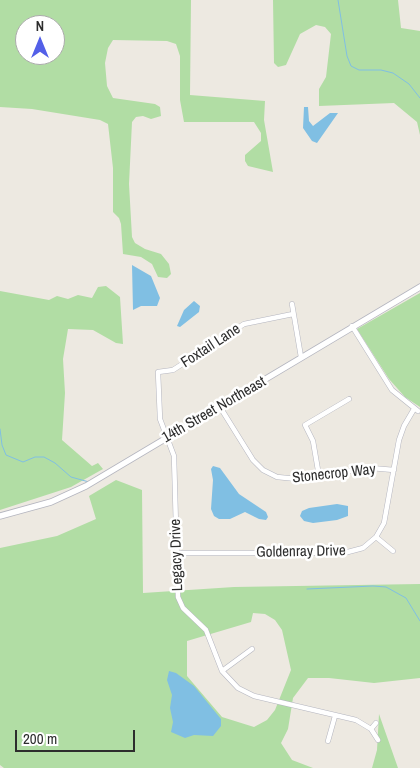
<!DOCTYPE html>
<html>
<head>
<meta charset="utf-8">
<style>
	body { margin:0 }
	#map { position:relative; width:420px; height:768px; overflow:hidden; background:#ede9e1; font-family:"Archivo Narrow",sans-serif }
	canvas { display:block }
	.north { position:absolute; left:15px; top:15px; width:50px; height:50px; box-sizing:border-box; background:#fff; border:1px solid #ababab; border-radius:50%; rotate:0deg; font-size:14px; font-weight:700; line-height:20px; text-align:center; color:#2d2d2d }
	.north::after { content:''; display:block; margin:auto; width:18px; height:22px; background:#5360e8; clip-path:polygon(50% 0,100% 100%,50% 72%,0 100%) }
	.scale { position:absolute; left:15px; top:730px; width:120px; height:22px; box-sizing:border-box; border:2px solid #2d2d2d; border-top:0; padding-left:6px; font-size:15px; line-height:18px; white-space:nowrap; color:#2d2d2d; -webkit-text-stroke:4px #fff; paint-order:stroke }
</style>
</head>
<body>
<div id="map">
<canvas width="420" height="768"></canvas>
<div class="north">N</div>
<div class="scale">200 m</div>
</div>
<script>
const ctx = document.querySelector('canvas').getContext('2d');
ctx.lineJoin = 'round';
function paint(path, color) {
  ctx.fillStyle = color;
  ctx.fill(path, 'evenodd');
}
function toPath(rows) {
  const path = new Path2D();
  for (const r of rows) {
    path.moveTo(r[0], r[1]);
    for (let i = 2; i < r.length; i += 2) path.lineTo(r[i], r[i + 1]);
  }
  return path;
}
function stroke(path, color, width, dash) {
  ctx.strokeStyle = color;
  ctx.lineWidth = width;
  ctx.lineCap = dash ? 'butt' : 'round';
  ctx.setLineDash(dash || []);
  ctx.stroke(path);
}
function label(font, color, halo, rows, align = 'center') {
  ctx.font = font + ' "Archivo Narrow",sans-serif';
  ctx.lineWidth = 5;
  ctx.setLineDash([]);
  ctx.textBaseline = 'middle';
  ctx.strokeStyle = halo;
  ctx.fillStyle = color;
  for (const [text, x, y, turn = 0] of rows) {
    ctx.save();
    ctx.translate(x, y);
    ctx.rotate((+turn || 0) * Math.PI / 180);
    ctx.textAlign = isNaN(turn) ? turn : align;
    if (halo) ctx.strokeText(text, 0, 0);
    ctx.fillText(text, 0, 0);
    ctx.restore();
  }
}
const green = toPath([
	[0,0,191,0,190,95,265,101,264,120,273,172,248,166,245,161,245,155,261,141,261,133,254,122,184,122,180,100,180,56,176,44,167,41,113,40,108,48,105,63,107,86,113,98,155,104,160,107,161,116,151,119,143,116,136,117,132,122,129,184,132,237,135,243,145,249,161,254,169,264,171,274,167,278,158,277,152,264,141,257,123,254,121,224,119,218,113,212,113,168,108,124,100,120,32,109,0,107],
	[25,25,55,25,55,55,25,55],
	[273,0,398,0,401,28,420,31,420,135,417,122,394,103,319,106,319,89,326,77,331,34,325,27,316,25,300,34,286,65,278,67,274,63],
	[106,286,120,297,123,344,116,343,93,330,68,329,63,359,65,393,62,440,92,466,98,463,103,469,71,487,0,510,0,291,49,300,57,296,68,299,78,295,92,298,98,287],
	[420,293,420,407,405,397,389,379,357,329],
	[116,480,142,490,143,593,234,587,420,584,420,678,374,683,329,678,308,678,293,698,288,729,281,743,292,760,313,768,4,768,0,765,0,548,57,536,96,519,89,496],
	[253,613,265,614,275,620,282,630,291,670,275,710,267,720,254,727,222,717,187,676,187,641,251,622],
	[379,714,398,768,372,768,377,750]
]);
const water = toPath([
	[304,107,308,107,309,121,313,126,330,113,338,113,317,143,312,141,303,128],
	[132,265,151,276,160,298,157,306,141,306,133,310],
	[194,301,200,306,199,312,180,327,177,326,184,310],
	[213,466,220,468,239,494,266,512,268,517,266,520,259,519,245,512,230,519,219,519,214,516,211,509,213,480,211,469],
	[337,504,348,506,348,516,337,520,313,523,304,521,300,516,302,511,309,508],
	[169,671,176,673,194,686,221,719,221,726,213,736,194,735,185,738,171,732,173,722,170,708,172,695,167,680]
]);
const stream = toPath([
	[338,0,347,56,351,66,359,70,381,70,393,73,409,84,420,98],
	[0,429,2,445,6,455,23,462,35,457,44,457,55,463,71,477,89,482],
	[307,589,373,586,386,587,406,598,420,621]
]);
const minor = toPath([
	[292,304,301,357],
	[293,314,244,324,173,370,158,372,160,419,174,456,178,597,183,608,206,630,222,671,238,688,254,696,356,720,371,729,378,740],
	[352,326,392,390,418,411],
	[220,407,253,460,263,470,277,477,297,479,371,468,394,470],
	[319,476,313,441,305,425,349,399],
	[376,537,393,551],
	[177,553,344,553,363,548,376,537,384,523,399,440,404,426,414,409],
	[222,671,252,649],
	[371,729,376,723],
	[328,741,335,716]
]);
const tertiary = toPath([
	[0,516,51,502,86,486,420,287]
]);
const streetNames = [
	["Foxtail Lane",211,346,-33],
	["14th Street Northeast",214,410,-30],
	["Stonecrop Way",334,474,-6],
	["Goldenray Drive",301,552,-1],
	["Legacy Drive",177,555,-92]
];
paint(green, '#b1dda4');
paint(water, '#80bfe3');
stroke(stream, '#80bfe3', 1);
stroke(minor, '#b4b5bf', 5.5);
stroke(tertiary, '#b4b5bf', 7);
stroke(minor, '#fff', 4.5);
stroke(tertiary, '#fff', 5.5);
label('15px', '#2d2d2d', '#fff', streetNames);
</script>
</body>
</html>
